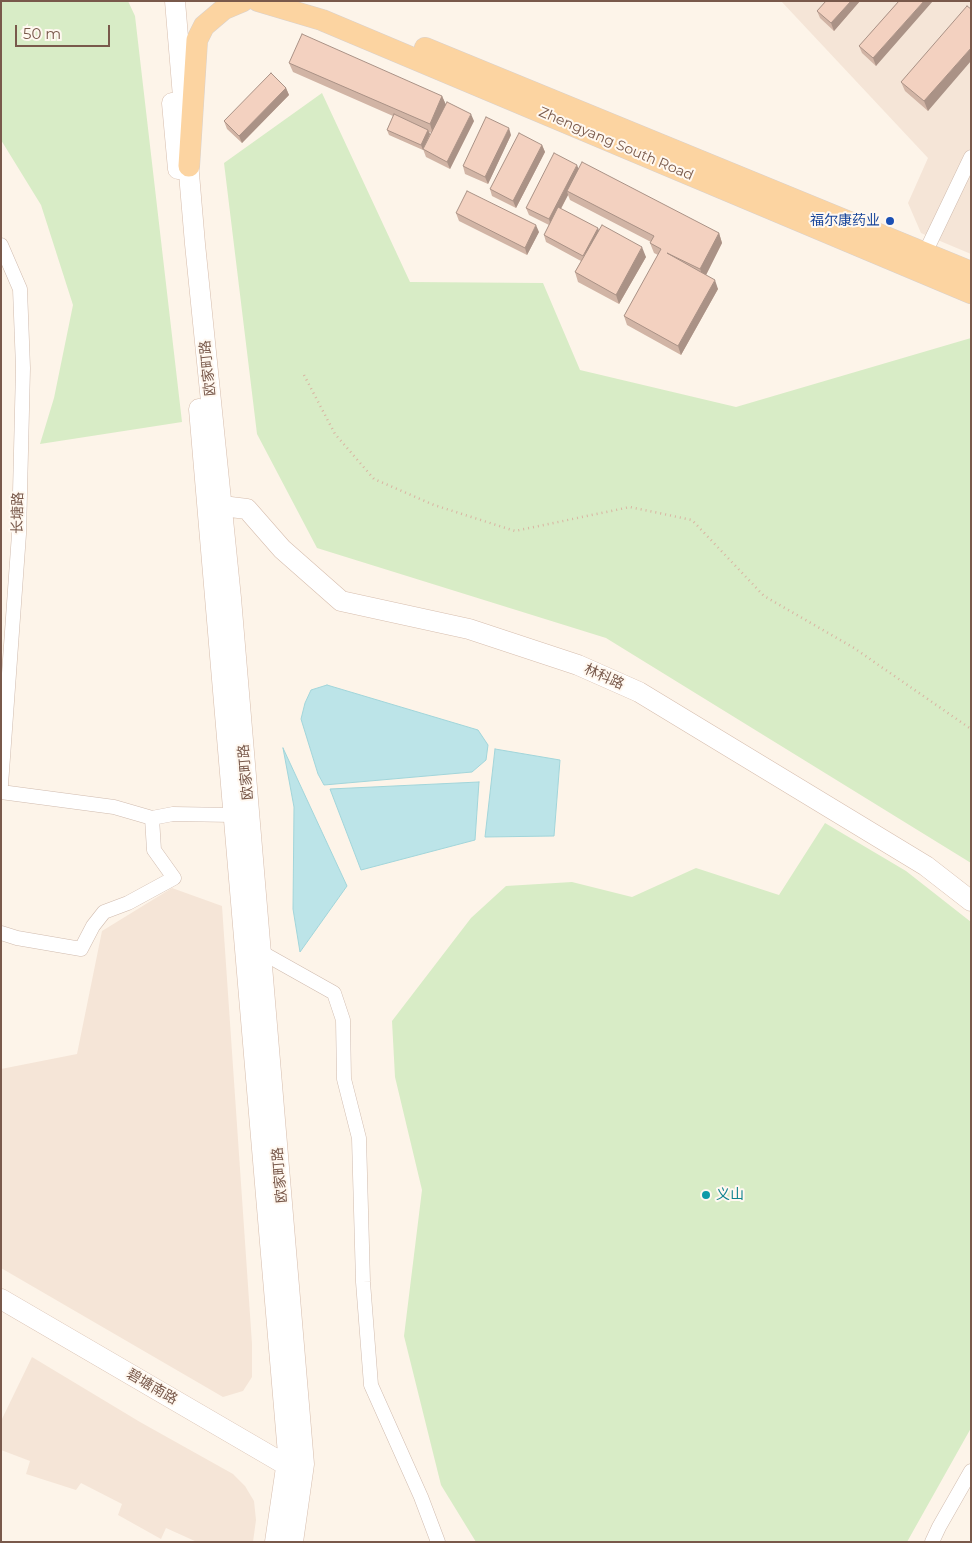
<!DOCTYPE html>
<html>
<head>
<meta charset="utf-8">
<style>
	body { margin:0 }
	#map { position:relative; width:972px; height:1543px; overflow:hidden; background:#fdf4e9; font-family:Montserrat,sans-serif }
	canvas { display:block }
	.frame { position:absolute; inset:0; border:2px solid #79594b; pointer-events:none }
	.scale { position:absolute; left:15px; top:25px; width:95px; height:22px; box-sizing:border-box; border:2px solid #79594b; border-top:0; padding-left:6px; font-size:15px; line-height:18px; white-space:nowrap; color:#79594b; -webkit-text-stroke:4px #fff8f0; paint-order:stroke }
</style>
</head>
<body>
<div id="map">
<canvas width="972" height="1543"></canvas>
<div class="frame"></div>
<div class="scale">50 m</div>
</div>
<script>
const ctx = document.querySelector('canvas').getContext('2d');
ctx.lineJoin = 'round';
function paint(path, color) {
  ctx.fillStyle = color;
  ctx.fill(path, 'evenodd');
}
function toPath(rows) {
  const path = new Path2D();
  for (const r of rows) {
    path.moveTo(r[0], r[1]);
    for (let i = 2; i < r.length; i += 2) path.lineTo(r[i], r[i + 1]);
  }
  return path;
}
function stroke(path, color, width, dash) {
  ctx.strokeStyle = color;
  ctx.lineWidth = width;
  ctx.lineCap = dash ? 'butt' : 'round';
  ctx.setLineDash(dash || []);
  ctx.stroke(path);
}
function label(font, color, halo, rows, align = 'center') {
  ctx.font = font + ' Montserrat,"Noto Sans SC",sans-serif';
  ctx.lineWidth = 4;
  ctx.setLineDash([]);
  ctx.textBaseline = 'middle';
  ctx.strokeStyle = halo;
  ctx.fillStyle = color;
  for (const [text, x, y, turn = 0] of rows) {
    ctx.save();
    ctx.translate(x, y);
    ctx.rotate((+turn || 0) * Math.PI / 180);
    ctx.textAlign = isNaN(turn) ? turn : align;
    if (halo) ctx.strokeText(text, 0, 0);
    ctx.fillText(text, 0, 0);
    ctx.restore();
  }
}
const residential = toPath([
	[781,1,971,1,971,254,921,233,908,203,928,158],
	[172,888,222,906,252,1344,252,1377,243,1391,223,1397,1,1268,1,1069,77,1054,102,931],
	[32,1357,140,1422,233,1474,245,1486,254,1501,256,1520,253,1542,197,1542,166,1528,161,1539,118,1515,122,1504,81,1483,76,1490,26,1474,30,1461,1,1450,1,1421]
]);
const green = toPath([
	[1,1,128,1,135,16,182,422,40,444,54,398,73,305,41,205,1,140],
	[322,93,410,282,543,283,580,370,736,407,971,338,971,863,606,638,317,548,257,434,224,163],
	[825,823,906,871,971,922,971,1428,907,1542,476,1542,441,1485,404,1336,422,1190,395,1077,392,1021,471,918,506,886,572,882,632,897,696,868,779,895]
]);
const water = toPath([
	[327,685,478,730,488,745,486,760,472,772,324,785,318,774,301,719,305,703,311,690,327,685],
	[283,748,347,886,300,952,293,909,294,807,283,748],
	[495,749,560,760,554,836,485,837,495,749],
	[479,782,475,840,361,870,330,789,479,782]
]);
const path = toPath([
	[304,375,335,434,374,479,434,505,515,531,630,507,692,520,764,596,854,648,971,729]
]);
const street = toPath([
	[1,245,20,289,23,368,19,534,1,785],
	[925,253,971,157],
	[1,792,114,807,152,818,173,814,233,815],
	[1,933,17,938,81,949,93,926,104,912,128,903,174,878,154,850,152,818],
	[261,952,334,993,343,1020,344,1079,359,1138,363,1282,371,1385,421,1497,438,1542],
	[932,1542,939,1527,971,1471]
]);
const secondary = toPath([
	[175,1,185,121],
	[172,103,178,169],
	[187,150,195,244,231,598,304,1464,293,1542],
	[199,409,288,1454,275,1542],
	[222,506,247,509,282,549,341,601,469,629,578,665,639,692,926,866,971,901],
	[1,1299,286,1465,297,1468]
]);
const primary = toPath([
	[258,1,322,20,971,293],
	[425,48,971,272],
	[189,166,197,40,204,26,224,9,243,1]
]);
const wall = toPath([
	[826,1,860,1,834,31,820,18,817,11],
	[899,1,876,66,862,53,859,46],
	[971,9,928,111,905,91,901,82],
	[289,63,442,96,446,105,474,121,450,169,426,157,423,149,432,133,429,132,430,134,423,150,389,135,387,130,393,116,293,72],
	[286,88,289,95,242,143,227,129,224,121],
	[511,135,488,184,465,174,463,166],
	[542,145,545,152,516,208,492,196,490,189],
	[578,168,719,233,722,243,706,275,718,289,681,355,627,325,624,316,658,255,654,253,650,243,651,242,570,200,568,195,561,209,646,257,619,304,578,282,575,272,581,261,546,242,544,235,549,225,529,215,526,208],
	[456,213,539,232,527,255,459,221]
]);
const shadedWall = toPath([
	[851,1,860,1,834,31,831,23],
	[924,1,933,1,876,66,873,58],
	[971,48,971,61,928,111,924,101],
	[286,88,289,95,242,143,239,136],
	[442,96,446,105,433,134,430,124],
	[471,114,474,121,450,169,447,162],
	[509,128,511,135,488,184,485,177],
	[428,130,430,134,423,150,421,145],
	[542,145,545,152,516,208,513,201],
	[577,165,580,172,567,191,568,195,551,227,549,219],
	[536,225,539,232,527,255,525,248],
	[598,228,601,235,583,256],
	[719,233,722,243,704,279,700,269],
	[642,247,646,257,619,304,616,295],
	[715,280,718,289,681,355,678,346]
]);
const building = toPath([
	[826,1,851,1,831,23,817,11,826,1],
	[899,1,924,1,873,58,859,46,899,1],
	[967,6,971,9,971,48,924,101,901,82,967,6],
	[302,34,442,96,430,124,289,63,302,34],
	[271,73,286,88,239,136,224,121,271,73],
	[447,102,471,114,447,162,423,149,447,102],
	[394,114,428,130,421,145,387,130,394,114],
	[486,117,509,128,485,177,463,166,486,117],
	[519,133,542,145,513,201,490,189,519,133],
	[554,153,577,165,549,219,526,208,554,153],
	[582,162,719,233,700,269,667,253,715,280,678,346,624,316,661,249,650,243,654,236,567,191,582,162],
	[467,191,536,225,525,248,456,213,467,191],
	[558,207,598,228,583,256,544,235,558,207],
	[602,225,642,247,616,295,575,272,602,225]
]);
const markers = [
	[890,221,5,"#1a4fb4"],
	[706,1195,5,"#0f9aa8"]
];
const streetNames = [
	["Zhengyang South Road",616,144,23],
	["欧家町路",208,368,-96],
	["长塘路",18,513,-89],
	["林科路",604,677,24],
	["欧家町路",246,772,-95],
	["欧家町路",280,1175,-95],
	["碧塘南路",152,1387,30]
];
const transitNames = [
	["福尔康药业",880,221]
];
const cultureNames = [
	["义山",716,1195]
];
paint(residential, '#f5e5d7');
paint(green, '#d8ecc6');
paint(water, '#bce4e8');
stroke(water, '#a2d5da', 1);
stroke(street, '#d0bbae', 15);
stroke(secondary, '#d6bdad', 21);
stroke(primary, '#d9d1cd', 22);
stroke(path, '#d9b4a2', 2.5, [1, 4]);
stroke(street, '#fff', 14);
stroke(secondary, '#fff', 20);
stroke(primary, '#fcd4a1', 21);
paint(wall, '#d1b4a5');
paint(shadedWall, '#aa9286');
paint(building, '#f3d1c0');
stroke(building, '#aa9286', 1);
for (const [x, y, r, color] of markers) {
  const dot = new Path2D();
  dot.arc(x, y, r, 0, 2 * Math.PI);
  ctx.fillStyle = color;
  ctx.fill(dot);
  stroke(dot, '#fff8f0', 2);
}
label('14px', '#79594b', '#fff8f0', streetNames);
label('14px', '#164399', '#fff8f0', transitNames, 'right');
label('14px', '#0d838f', '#fff8f0', cultureNames, 'left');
</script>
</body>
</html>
